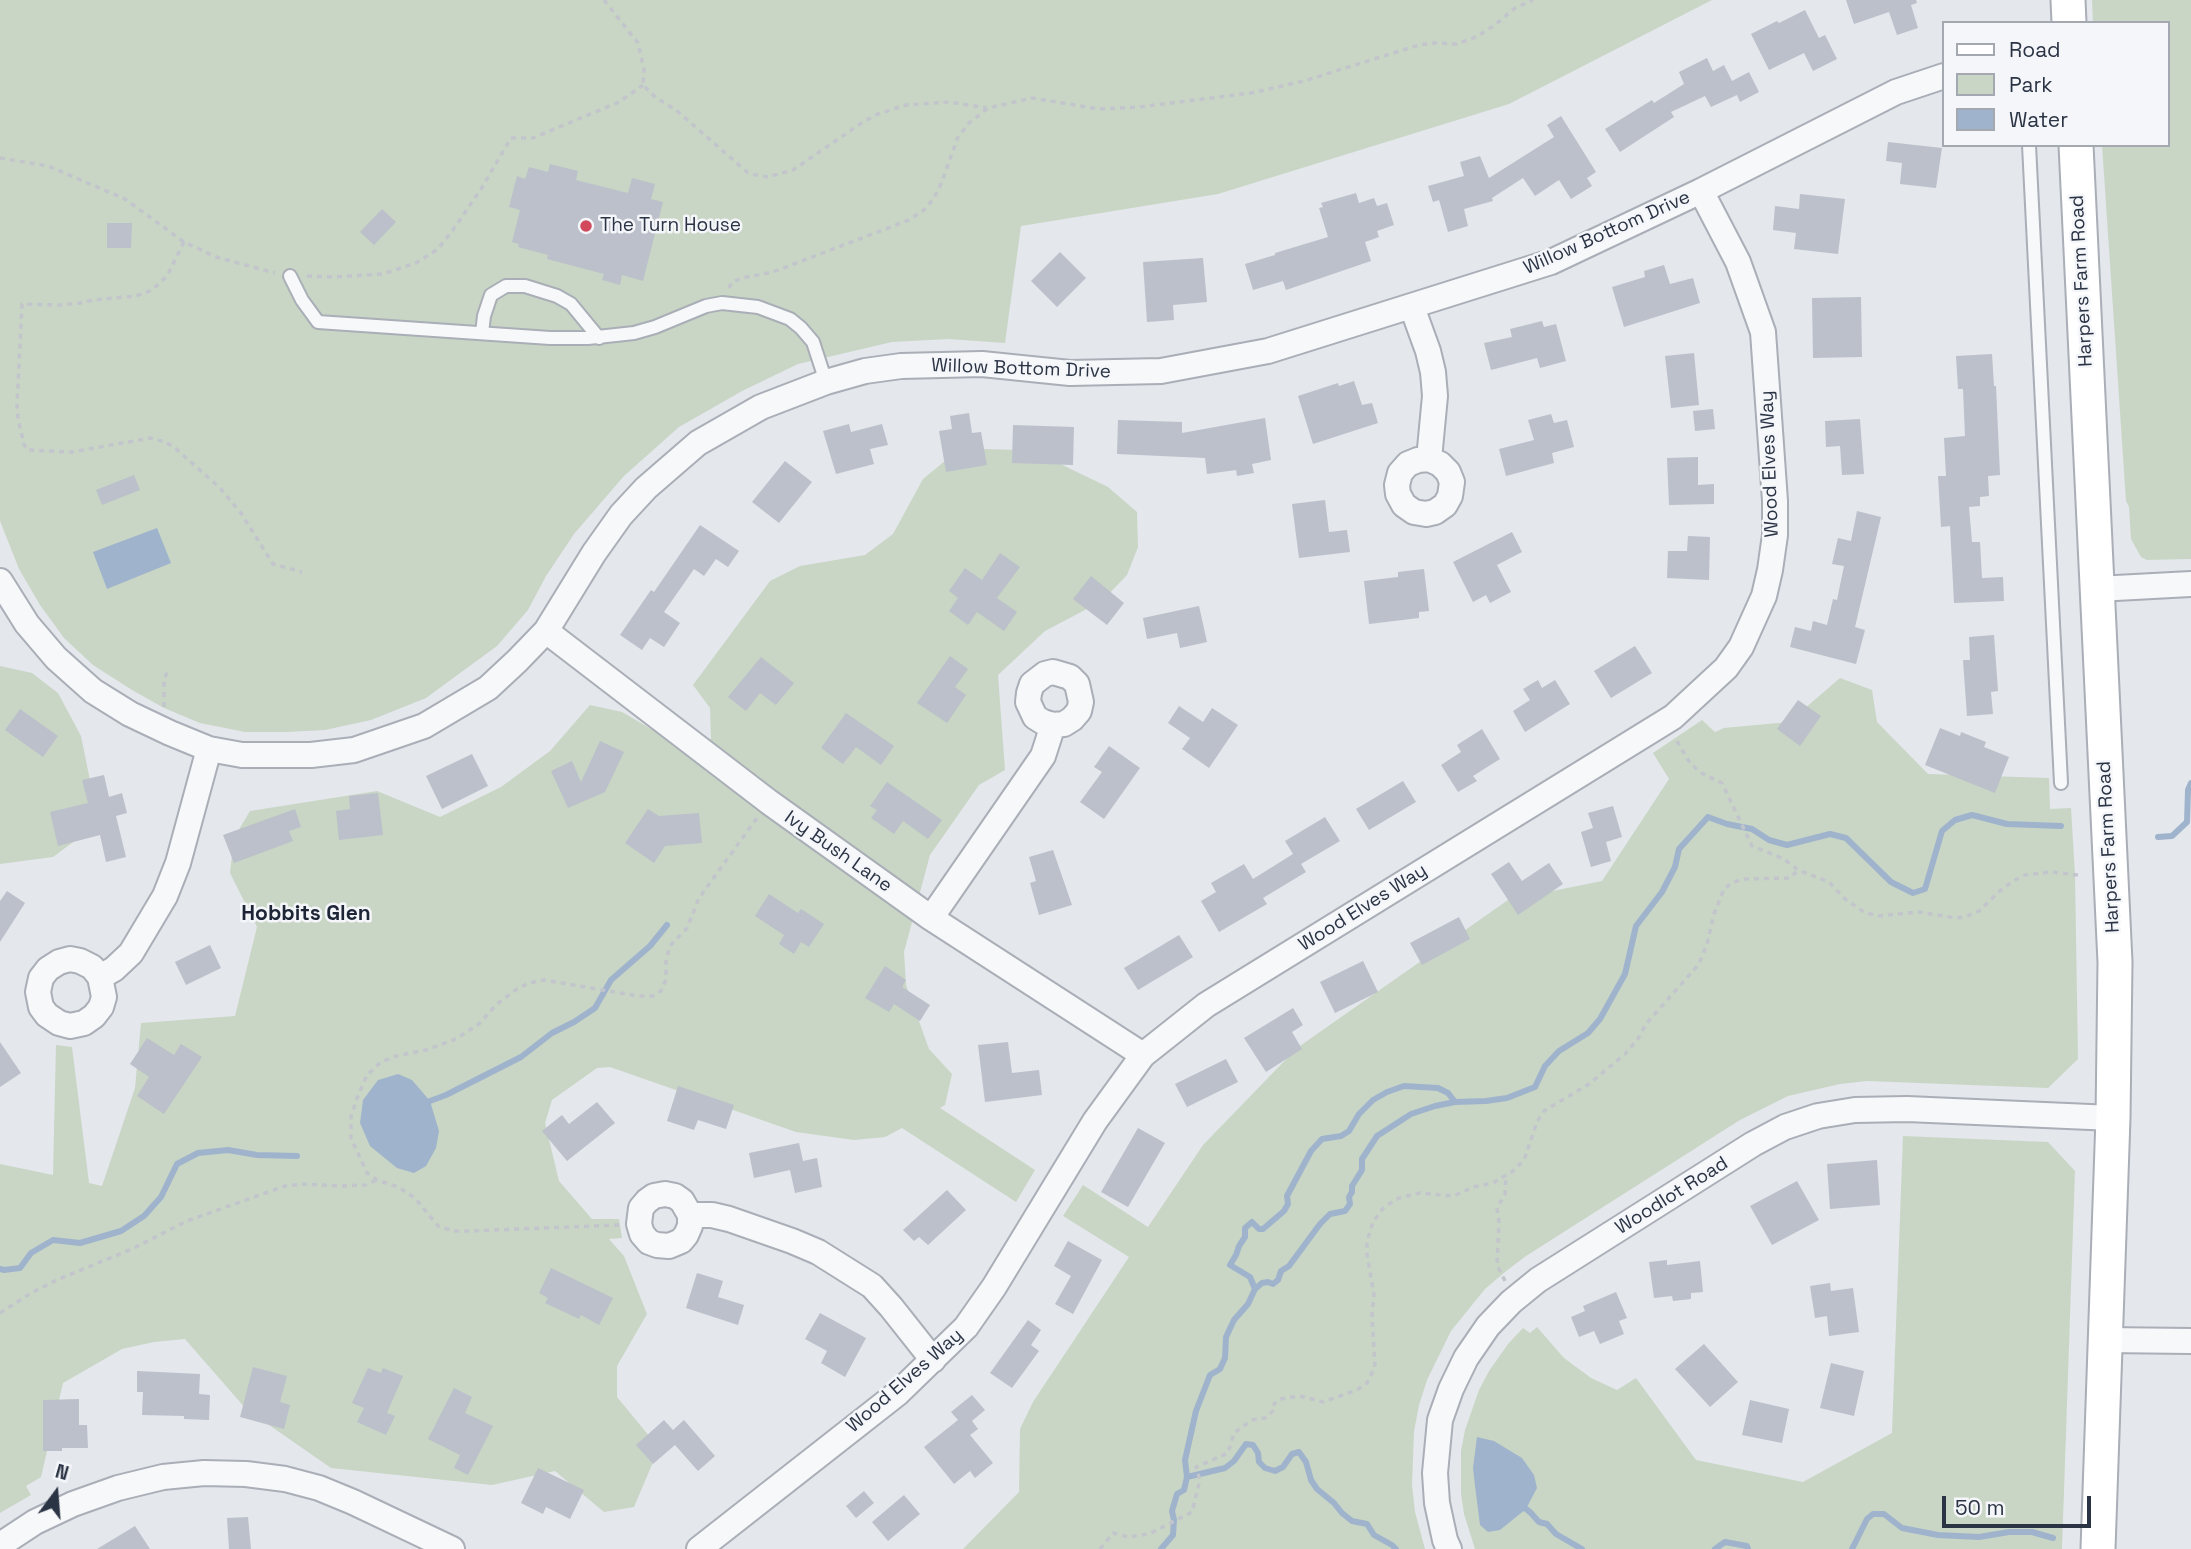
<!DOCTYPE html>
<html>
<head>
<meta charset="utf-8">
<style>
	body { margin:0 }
	#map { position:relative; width:2191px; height:1549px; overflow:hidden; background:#e4e7ec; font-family:"Space Grotesk",sans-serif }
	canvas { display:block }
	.legend { position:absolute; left:1942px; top:21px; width:228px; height:126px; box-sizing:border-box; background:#f4f6f9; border:2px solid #a4a8b1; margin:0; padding:9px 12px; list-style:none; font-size:21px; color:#2b3445 }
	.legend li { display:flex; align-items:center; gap:14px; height:35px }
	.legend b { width:35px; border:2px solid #a4a8b1 }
	.north { position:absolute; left:21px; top:1458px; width:70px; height:70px; -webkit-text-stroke:5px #f4f6f9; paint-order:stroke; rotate:16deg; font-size:19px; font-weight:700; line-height:28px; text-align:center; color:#2b3445 }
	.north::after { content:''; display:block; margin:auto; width:24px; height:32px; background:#2b3445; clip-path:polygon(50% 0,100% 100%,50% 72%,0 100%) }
	.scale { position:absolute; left:1942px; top:1496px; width:149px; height:32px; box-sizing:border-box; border:4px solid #2b3445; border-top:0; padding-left:9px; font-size:21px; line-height:24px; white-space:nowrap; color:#2b3445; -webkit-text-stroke:5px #f4f6f9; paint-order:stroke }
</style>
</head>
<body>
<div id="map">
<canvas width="2191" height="1549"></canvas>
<ul class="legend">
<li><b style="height:9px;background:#fff"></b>Road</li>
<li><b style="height:19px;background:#c9d6c5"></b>Park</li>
<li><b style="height:19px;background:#9fb4cc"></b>Water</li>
</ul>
<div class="north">N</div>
<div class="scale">50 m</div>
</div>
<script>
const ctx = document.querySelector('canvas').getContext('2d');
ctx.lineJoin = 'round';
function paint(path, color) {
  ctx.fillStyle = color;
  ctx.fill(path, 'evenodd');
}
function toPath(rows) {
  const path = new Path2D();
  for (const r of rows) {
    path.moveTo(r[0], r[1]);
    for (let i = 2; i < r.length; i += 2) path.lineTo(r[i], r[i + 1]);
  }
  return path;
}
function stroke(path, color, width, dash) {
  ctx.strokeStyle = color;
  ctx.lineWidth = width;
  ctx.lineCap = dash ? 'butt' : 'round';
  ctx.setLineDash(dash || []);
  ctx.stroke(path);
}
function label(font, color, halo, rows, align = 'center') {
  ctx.font = font + ' "Space Grotesk",sans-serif';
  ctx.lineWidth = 5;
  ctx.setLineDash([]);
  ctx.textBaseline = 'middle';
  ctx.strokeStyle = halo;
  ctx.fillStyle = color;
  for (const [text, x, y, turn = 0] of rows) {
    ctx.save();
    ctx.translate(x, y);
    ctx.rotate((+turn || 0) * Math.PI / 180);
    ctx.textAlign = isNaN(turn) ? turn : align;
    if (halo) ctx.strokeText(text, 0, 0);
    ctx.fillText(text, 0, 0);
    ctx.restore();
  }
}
const green = toPath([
	[0,0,1712,0,1509,104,1218,194,1021,226,1005,343,948,339,892,342,798,364,742,391,679,427,624,476,574,534,546,576,528,610,497,646,426,698,371,720,325,730,287,732,245,732,200,723,164,708,132,690,93,665,64,638,40,605,19,569,0,521],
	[2092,0,2191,0,2191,559,2147,560,2141,557,2131,539,2129,507,2126,501,2102,145,2168,145,2168,23,2093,23],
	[985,449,1019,450,1050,459,1108,487,1137,512,1138,547,1127,575,1102,601,1045,631,998,675,1005,770,979,785,930,855,904,952,906,985,929,1049,952,1074,945,1105,940,1108,1035,1170,1016,1202,902,1128,885,1137,854,1140,796,1132,610,1067,597,1068,552,1100,545,1123,559,1181,592,1219,619,1219,622,1238,609,1239,624,1256,647,1314,617,1366,617,1397,659,1448,634,1507,604,1512,555,1471,492,1485,331,1468,246,1409,185,1339,154,1342,122,1349,63,1383,41,1477,26,1486,31,1495,0,1513,0,1164,53,1175,56,1045,72,1047,89,1183,102,1186,135,1088,141,1023,235,1016,257,927,230,873,234,838,250,811,377,791,440,817,501,787,550,751,590,705,622,712,682,747,711,739,710,708,693,685,770,581,800,566,865,555,893,534,923,479,951,456],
	[0,666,32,673,58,693,81,736,96,810,80,837,53,857,0,864],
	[1840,678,1872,690,1877,722,1928,774,2049,778,2050,809,2071,808,2075,875,2078,1059,2048,1088,1867,1081,1840,1084,1788,1096,1740,1120,1526,1256,1505,1272,1485,1289,1451,1331,1427,1380,1419,1405,1414,1432,1412,1485,1415,1512,1425,1549,963,1549,1019,1492,1020,1429,1033,1402,1129,1257,1063,1216,1083,1185,1148,1227,1203,1145,1297,1048,1508,900,1602,881,1669,779,1653,753,1702,720,1715,732,1724,728,1789,722],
	[1903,1136,2048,1142,2075,1171,2062,1549,1475,1549,1464,1514,1461,1493,1461,1451,1465,1430,1479,1390,1489,1371,1508,1344,1523,1328,1530,1333,1537,1327,1564,1358,1591,1378,1617,1390,1636,1378,1696,1460,1803,1482,1892,1433]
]);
const water = toPath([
	[157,528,171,563,107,589,93,552],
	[398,1074,412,1080,430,1101,439,1131,436,1148,426,1166,414,1173,397,1168,370,1146,360,1123,363,1100,378,1080],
	[1477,1437,1494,1441,1522,1458,1534,1475,1537,1488,1526,1509,1500,1530,1488,1532,1480,1525,1475,1486,1473,1468]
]);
const stream = toPath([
	[2158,837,2172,836,2187,822,2188,790,2191,783],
	[422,1104,446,1095,521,1057,552,1033,574,1022,595,1008,611,980,650,946,667,925],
	[0,1269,4,1270,20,1268,31,1253,53,1240,80,1243,121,1231,144,1216,161,1197,177,1164,198,1153,228,1150,257,1155,297,1156],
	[1255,1289,1250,1277,1230,1265,1236,1255,1239,1246,1245,1237,1245,1228,1252,1222,1259,1229,1263,1229,1284,1211,1288,1204,1287,1196,1311,1151,1322,1139,1341,1136,1349,1131,1359,1114,1373,1100,1387,1092,1404,1086,1438,1088,1448,1093,1455,1102],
	[1187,1477,1225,1468,1234,1461,1246,1444,1253,1445,1258,1453,1259,1462,1265,1468,1275,1471,1283,1467,1292,1454,1299,1452,1306,1462,1311,1480,1317,1489,1334,1503,1342,1513,1352,1521,1367,1524,1374,1535,1392,1545,1396,1549],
	[1522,1506,1530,1512,1539,1522,1547,1524,1556,1534,1582,1549],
	[1161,1549,1173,1535,1174,1520,1172,1511,1177,1494,1184,1490,1187,1477,1185,1460,1196,1411,1210,1375,1220,1369,1225,1358,1226,1337,1234,1320,1248,1304,1255,1289,1262,1283,1268,1282,1273,1284,1278,1280,1281,1271,1289,1266,1320,1224,1330,1214,1345,1211,1350,1204,1349,1197,1352,1192,1352,1186,1362,1170,1362,1159,1377,1136,1411,1114,1435,1106,1455,1102,1486,1101,1507,1098,1535,1087,1545,1066,1559,1051,1588,1033,1600,1019,1625,974,1636,926,1662,892,1675,867,1679,849,1708,817,1727,824,1752,829,1769,840,1787,845,1830,834,1846,838,1891,882,1913,893,1925,889,1942,831,1955,820,1972,815,2007,824,2061,826],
	[1715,1549,1725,1542,1747,1546,1748,1549],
	[1852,1549,1867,1519,1873,1514,1884,1514,1902,1528,1938,1535,1979,1537,2009,1532,2032,1532,2053,1538]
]);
const building = toPath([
	[1846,0,1916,0,1917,3,1911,5,1918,28,1897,35,1889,12,1854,24],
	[1805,10,1819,38,1825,35,1837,59,1813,71,1804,53,1769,70,1751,34,1777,21,1779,23],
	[1707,58,1713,71,1724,65,1732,81,1749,72,1759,92,1740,102,1737,95,1711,107,1705,96,1671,112,1674,117,1620,152,1605,129,1652,100,1654,103,1684,84,1679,72],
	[1561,116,1596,172,1587,178,1592,186,1571,199,1559,180,1535,196,1523,178,1492,198,1493,201,1464,209,1468,226,1448,232,1439,200,1433,202,1428,186,1464,176,1460,162,1480,156,1489,178,1554,137,1547,125],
	[1888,142,1942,148,1936,188,1900,184,1902,163,1886,161],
	[550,164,578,171,576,180,628,193,632,178,655,184,651,199,663,202,643,281,622,275,620,285,602,280,604,274,547,259,548,255,518,247,519,244,512,242,520,210,509,207,517,176,525,179,529,167,548,172],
	[1356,193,1359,203,1374,198,1377,206,1387,203,1394,225,1377,231,1379,237,1365,242,1371,261,1286,290,1283,281,1253,290,1245,264,1275,255,1275,253,1328,237,1319,208,1323,207,1321,203],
	[1800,194,1845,199,1838,254,1794,249,1796,233,1773,230,1775,206,1799,209],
	[382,209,396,222,374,245,360,232],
	[107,223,132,223,131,248,107,248],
	[1060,252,1086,278,1057,307,1031,281],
	[1203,258,1207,302,1173,305,1174,320,1147,322,1143,262],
	[1664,265,1670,284,1693,278,1700,303,1624,327,1612,287,1645,277,1644,271],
	[1861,297,1862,357,1813,358,1812,298],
	[1542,321,1544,327,1556,324,1566,361,1540,368,1537,358,1491,370,1484,343,1512,337,1510,329],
	[1694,353,1699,405,1671,408,1665,356],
	[1992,354,1994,386,1996,386,2000,475,1988,476,1989,496,1980,497,1980,506,1969,507,1972,542,1980,542,1982,578,2003,577,2004,601,1954,603,1950,526,1941,527,1938,476,1946,476,1944,438,1965,436,1963,389,1958,389,1956,356],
	[1354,381,1362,405,1372,403,1378,423,1313,444,1298,396,1338,383,1339,386],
	[1713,409,1715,429,1695,431,1693,411],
	[969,413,972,433,981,432,987,465,946,472,939,431,952,429,950,416],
	[1551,414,1554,423,1567,420,1574,447,1552,453,1554,463,1506,476,1499,449,1534,440,1528,420],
	[1265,418,1271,460,1252,464,1254,473,1237,476,1236,470,1207,474,1205,458,1117,454,1118,420,1182,422,1182,433],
	[1860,419,1864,474,1842,475,1840,446,1826,447,1825,421],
	[849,424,851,432,882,424,888,445,870,449,874,464,836,474,823,431],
	[1013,425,1074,427,1073,465,1012,463],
	[1698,457,1698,485,1714,484,1714,504,1669,505,1667,458],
	[785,461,812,482,779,523,752,502],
	[134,475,140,490,102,505,96,490],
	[1325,500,1329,532,1347,530,1350,552,1299,558,1292,504],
	[1857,511,1881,517,1855,627,1865,630,1856,664,1790,647,1795,627,1811,631,1813,621,1827,625,1833,599,1837,600,1844,566,1832,564,1838,538,1851,541],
	[700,525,739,551,728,567,716,559,704,576,694,569,664,612,680,623,664,647,650,638,642,650,620,635,651,590,654,592],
	[1512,532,1522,552,1497,565,1511,592,1490,603,1486,595,1473,602,1453,562],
	[1688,536,1710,537,1709,580,1667,578,1668,551,1687,551],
	[1000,553,1020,567,997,598,1017,612,1004,631,977,612,968,625,949,611,958,598,949,591,965,568,982,580],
	[1424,569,1429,611,1419,612,1419,618,1369,624,1364,581,1398,577,1398,572],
	[1091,576,1124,603,1107,625,1073,599],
	[1199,606,1207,642,1180,648,1177,633,1147,639,1143,618],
	[1994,635,1998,691,1991,692,1993,714,1967,716,1963,660,1970,660,1969,637],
	[1635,646,1652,673,1611,698,1594,671],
	[950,656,968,669,955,687,966,695,947,723,917,703],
	[761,657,794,683,776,705,760,693,746,711,728,697],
	[1538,680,1542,688,1555,680,1570,704,1525,732,1513,711,1530,700,1523,689],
	[1798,700,1821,716,1800,746,1777,729],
	[1179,706,1203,722,1212,708,1238,725,1209,768,1182,749,1190,738,1168,723],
	[20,709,58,736,43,757,5,730],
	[846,713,894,746,881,765,856,747,843,764,821,748],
	[1940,728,1960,736,1961,732,1986,742,1984,747,2009,757,1995,793,1925,765],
	[1482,729,1500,759,1473,776,1477,781,1458,792,1441,765,1461,752,1457,745],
	[600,741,624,752,605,792,568,808,551,771,572,761,581,782],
	[1109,746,1140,768,1104,819,1080,802,1102,772,1094,767],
	[472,754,488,786,442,809,426,776],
	[104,775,109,797,122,793,127,813,116,816,126,857,106,862,100,835,58,846,50,812,88,803,82,780],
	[1403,781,1416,802,1369,830,1356,809],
	[887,782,942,820,928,839,903,821,894,834,871,818,877,810,870,806],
	[378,793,383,835,339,840,336,811,350,809,349,796],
	[1613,806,1622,837,1606,842,1611,861,1591,867,1581,832,1593,828,1588,813],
	[295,809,301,827,289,831,293,841,234,863,223,835],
	[648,809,659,816,699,813,702,843,665,846,654,863,625,843],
	[1325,817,1340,841,1301,864,1306,872,1263,898,1267,904,1219,932,1201,901,1216,892,1211,883,1244,864,1253,879,1293,854,1285,841],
	[1053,850,1072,905,1039,915,1030,883,1036,881,1029,857],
	[1509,862,1522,881,1549,863,1563,884,1518,915,1491,874],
	[7,891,25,903,0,942,0,901],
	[769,894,798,913,801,909,824,924,809,947,801,942,794,954,779,944,784,935,755,916],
	[1459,917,1470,939,1422,965,1410,943],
	[1179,935,1193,957,1138,990,1124,968],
	[210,945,221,968,186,985,175,962],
	[1363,961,1378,992,1335,1013,1320,982],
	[885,966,906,980,902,987,930,1005,920,1021,894,1004,889,1012,865,998],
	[1293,1008,1303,1025,1292,1032,1302,1049,1266,1072,1244,1038],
	[147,1038,174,1055,181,1044,202,1057,164,1114,137,1096,149,1077,130,1064],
	[0,1042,21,1073,0,1087],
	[1008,1042,1012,1073,1039,1070,1042,1095,985,1102,978,1045],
	[1226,1059,1238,1082,1187,1107,1175,1084],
	[678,1086,734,1105,726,1129,698,1120,694,1130,667,1121],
	[597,1102,615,1123,567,1161,542,1131,562,1115,569,1124],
	[1138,1128,1165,1143,1128,1207,1101,1192],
	[799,1143,803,1161,817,1158,822,1187,795,1193,790,1170,754,1178,749,1153],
	[1877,1160,1880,1205,1830,1209,1827,1164],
	[1797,1181,1819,1220,1772,1245,1750,1206],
	[947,1190,966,1210,928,1245,919,1237,914,1241,903,1230],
	[1068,1241,1102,1260,1073,1314,1055,1304,1071,1276,1054,1266],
	[1667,1260,1667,1265,1700,1261,1703,1292,1691,1293,1691,1299,1673,1301,1672,1296,1654,1298,1649,1262],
	[551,1268,613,1298,599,1325,581,1315,579,1319,545,1303,548,1298,539,1293],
	[697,1273,723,1281,718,1297,744,1305,738,1325,686,1308],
	[1830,1283,1831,1291,1853,1288,1859,1332,1829,1336,1827,1316,1815,1318,1810,1286],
	[1616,1292,1627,1318,1619,1321,1624,1334,1600,1344,1594,1331,1579,1337,1571,1317,1585,1311,1583,1306],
	[820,1313,866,1338,845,1377,821,1363,827,1351,805,1339],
	[1028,1320,1041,1330,1031,1345,1039,1351,1012,1388,990,1373],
	[1704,1344,1738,1382,1710,1407,1675,1369],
	[1831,1363,1864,1371,1854,1416,1820,1408],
	[253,1367,287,1376,280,1402,290,1405,284,1429,240,1417],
	[368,1368,381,1373,383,1368,403,1376,387,1413,395,1416,386,1435,357,1422,364,1408,352,1403],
	[137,1371,200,1374,199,1394,210,1395,209,1420,184,1419,184,1416,142,1415,143,1392,137,1392],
	[454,1388,472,1397,465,1413,493,1426,468,1475,454,1468,460,1455,428,1439],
	[972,1395,985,1410,972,1421,978,1429,970,1435,993,1463,975,1478,970,1471,954,1484,924,1447,958,1420,951,1412],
	[79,1399,79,1425,87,1425,88,1448,62,1448,62,1451,43,1451,43,1400],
	[1750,1400,1789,1409,1782,1443,1742,1435],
	[664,1420,673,1430,684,1420,715,1456,698,1471,675,1445,653,1464,636,1445],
	[538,1468,584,1490,570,1519,546,1507,543,1514,521,1503],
	[864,1491,874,1503,856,1518,846,1506],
	[904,1495,920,1514,888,1541,872,1522],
	[248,1517,251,1549,229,1549,227,1518],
	[135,1526,150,1549,97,1549]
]);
const path = toPath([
	[604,0,638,43,644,70,643,85,655,97,676,110,747,172,756,175,768,177,793,170,863,122,878,114,906,105,949,102,987,108],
	[0,158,48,166,125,199,184,242,216,257,275,273],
	[184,242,167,276,152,290,136,296,93,300,80,303,61,305,22,304,17,405,18,419,24,444,27,450,72,452,151,438,165,442,174,447,220,488,241,513,273,564,302,572],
	[307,276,333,277,383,274,416,263,438,249,453,230,481,189,511,138,533,138,619,102,643,85],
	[729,288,732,282,742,278,773,272,909,220,924,210,934,198,941,184,958,137,969,123,988,108,1032,98,1099,109,1139,107,1251,93,1304,81,1419,45,1435,43,1456,44,1476,37,1495,25,1515,8,1533,0],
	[164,707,164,679,168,671],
	[1677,741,1688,760,1699,772,1722,783,1752,846,1784,859,1798,870,1829,882,1845,899,1864,912,1878,916,1919,912,1956,918,1965,917,1979,911,2000,891,2013,881,2025,875,2051,872,2078,875],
	[619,1225,470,1231,454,1231,438,1226,415,1198,398,1187,377,1180,367,1173,351,1138,351,1117,357,1098,367,1075,381,1062,396,1056,426,1050,456,1039,479,1024,497,1004,517,989,529,983,544,980,638,996,653,996,661,991,666,979,666,961,670,946,687,928,699,898,757,818],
	[1505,1281,1497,1265,1499,1222,1497,1208,1505,1194,1506,1175],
	[0,1313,31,1293,59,1279,132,1249,187,1221,285,1186,304,1184,343,1186,365,1185,377,1180],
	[1100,1549,1113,1533,1128,1537,1149,1534,1192,1512,1200,1480,1196,1467,1228,1453,1234,1433,1252,1420,1265,1418,1275,1409,1274,1404,1280,1399,1300,1396,1323,1402,1357,1390,1367,1383,1375,1367,1372,1316,1374,1295,1367,1254,1367,1241,1373,1222,1384,1207,1399,1198,1420,1193,1453,1196,1474,1187,1493,1183,1513,1171,1524,1160,1537,1122,1544,1111,1589,1084,1625,1054,1638,1039,1646,1024,1699,964,1707,944,1714,914,1724,889,1733,882,1745,879,1790,878,1798,870]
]);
const service = toPath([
	[2029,145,2061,783],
	[290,276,302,300,318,322,550,338,588,338,634,333,655,327,706,306,722,303,758,307,790,319,801,328,813,342,826,382],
	[482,333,484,316,491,295,506,286,525,286,557,296,571,304,599,338]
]);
const minor = toPath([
	[1412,307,1428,351,1433,372,1435,396,1429,459,1418,460,1408,464,1400,473,1397,485,1398,494,1404,505,1414,512,1426,514,1435,512,1445,505,1450,496,1452,482,1448,472,1440,464,1429,459],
	[0,581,27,624,56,658,93,691,130,714,170,733,209,749,242,755,311,755,354,750,424,726,488,688,517,661,546,631,594,553,621,515,646,488,698,443,761,407,826,382,865,371,901,366,982,364,1070,373,1161,371,1268,351,1551,262,1701,191,1896,92,1944,76],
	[2097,589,2191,584],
	[546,631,769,802,931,918,1143,1055],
	[931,918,1043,756,1053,725,1064,724,1072,719,1079,711,1081,702,1077,684,1070,677,1053,672,1045,674,1032,684,1029,693,1028,702,1035,717,1043,722,1053,725],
	[100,977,104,997,101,1007,94,1016,84,1023,70,1026,59,1023,47,1015,41,1007,38,992,41,978,48,969,59,962,70,959,80,961,92,967,100,977,114,969,131,953,165,896,178,863,209,749],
	[690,1215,690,1226,686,1235,681,1241,669,1246,657,1245,649,1242,642,1234,639,1224,641,1208,647,1201,654,1196,665,1194,675,1196,682,1201,690,1215,712,1215,729,1219,792,1241,818,1252,872,1286,891,1307,933,1360],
	[2105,1340,2191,1341],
	[0,1545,35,1522,73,1504,118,1488,163,1477,204,1473,246,1474,285,1479,319,1488,353,1502,452,1549],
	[699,1549,898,1393,966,1327,994,1287,1095,1121,1143,1055,1206,1005,1673,717,1726,668,1741,647,1764,596,1770,570,1775,535,1775,501,1763,332,1738,262,1701,191],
	[1449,1549,1445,1540,1437,1503,1435,1473,1440,1420,1451,1389,1466,1358,1488,1326,1511,1302,1538,1280,1753,1144,1785,1127,1818,1116,1855,1110,1907,1109,2113,1118]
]);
const secondary = toPath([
	[2068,0,2069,23],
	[2076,145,2115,962,2113,1118,2098,1549]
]);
const markers = [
	[586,226,7,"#d1495b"]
];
const poiNames = [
	["The Turn House",600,226]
];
const streetNames = [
	["Willow Bottom Drive",1607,233,-24],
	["Harpers Farm Road",2082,281,-93],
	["Willow Bottom Drive",1021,369,2],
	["Wood Elves Way",1770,464,-92],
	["Harpers Farm Road",2109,847,-93],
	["Ivy Bush Lane",838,852,35],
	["Wood Elves Way",1363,908,-32],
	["Woodlot Road",1672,1196,-32],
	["Wood Elves Way",905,1381,-41]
];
const neighbourhoodNames = [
	["Hobbits Glen",306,914]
];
paint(green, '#c9d6c5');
paint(water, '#9fb4cc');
stroke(stream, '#9fb4cc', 6);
paint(building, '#bbc0ca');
stroke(service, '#a9aeb7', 16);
stroke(minor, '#a9aeb7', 28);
stroke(secondary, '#a9aeb7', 37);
stroke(path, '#c2c5cb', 3.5, [5, 5]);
stroke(service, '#f7f8fa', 12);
stroke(minor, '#f7f8fa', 24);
stroke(secondary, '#fff', 33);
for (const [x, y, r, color] of markers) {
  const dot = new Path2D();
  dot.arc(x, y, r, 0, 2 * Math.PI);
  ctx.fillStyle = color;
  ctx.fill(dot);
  stroke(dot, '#f4f6f9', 2.5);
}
label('19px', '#2b3445', '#f4f6f9', poiNames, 'left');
label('19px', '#2b3445', '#f4f6f9', streetNames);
label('bold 21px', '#1d2536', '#f4f6f9', neighbourhoodNames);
</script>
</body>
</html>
